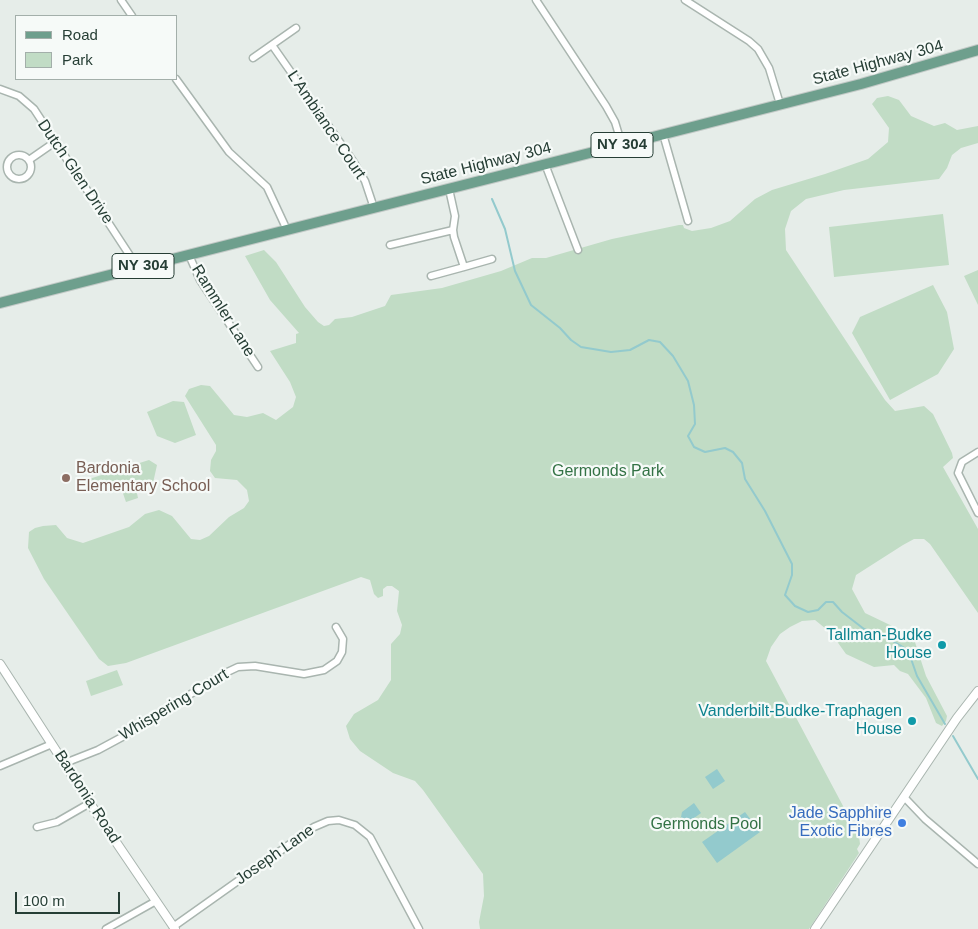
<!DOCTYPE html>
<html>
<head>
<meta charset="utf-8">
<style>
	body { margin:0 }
	#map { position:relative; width:978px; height:929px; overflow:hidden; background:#e6ede9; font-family:Helvetica,sans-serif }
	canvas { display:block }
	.legend { position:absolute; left:15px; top:15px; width:162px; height:65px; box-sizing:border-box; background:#f6faf8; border:1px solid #a3afaa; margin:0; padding:6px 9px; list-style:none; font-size:15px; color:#263e35 }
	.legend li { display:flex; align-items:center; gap:10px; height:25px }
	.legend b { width:25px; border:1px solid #a3afaa }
	.scale { position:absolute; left:15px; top:892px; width:105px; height:22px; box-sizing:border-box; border:2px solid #263e35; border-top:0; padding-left:6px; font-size:15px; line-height:18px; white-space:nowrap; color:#263e35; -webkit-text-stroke:4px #f6faf8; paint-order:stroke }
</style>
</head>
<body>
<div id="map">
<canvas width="978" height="929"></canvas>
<ul class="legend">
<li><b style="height:6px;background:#6e9f8d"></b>Road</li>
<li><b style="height:14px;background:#c1dcc5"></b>Park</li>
</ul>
<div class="scale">100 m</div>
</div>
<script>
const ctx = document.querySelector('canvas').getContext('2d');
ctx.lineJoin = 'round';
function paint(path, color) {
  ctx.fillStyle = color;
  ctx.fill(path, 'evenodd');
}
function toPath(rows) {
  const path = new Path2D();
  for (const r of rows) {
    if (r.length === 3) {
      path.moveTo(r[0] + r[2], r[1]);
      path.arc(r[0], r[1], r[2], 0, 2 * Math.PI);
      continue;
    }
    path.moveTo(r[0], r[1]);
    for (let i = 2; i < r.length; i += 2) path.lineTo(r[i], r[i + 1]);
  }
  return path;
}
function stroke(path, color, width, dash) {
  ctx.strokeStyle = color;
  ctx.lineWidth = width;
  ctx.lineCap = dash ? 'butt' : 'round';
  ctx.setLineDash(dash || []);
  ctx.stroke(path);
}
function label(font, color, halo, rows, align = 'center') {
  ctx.font = font + ' Helvetica,sans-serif';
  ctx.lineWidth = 4.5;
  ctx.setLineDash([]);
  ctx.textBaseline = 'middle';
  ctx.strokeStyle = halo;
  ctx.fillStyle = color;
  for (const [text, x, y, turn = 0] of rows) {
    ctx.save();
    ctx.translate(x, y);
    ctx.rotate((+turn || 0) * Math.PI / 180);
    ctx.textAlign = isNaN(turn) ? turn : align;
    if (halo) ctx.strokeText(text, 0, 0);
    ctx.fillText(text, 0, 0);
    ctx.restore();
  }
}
const green = toPath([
	[888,96,899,100,911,116,934,126,945,123,957,130,978,126,978,143,961,148,952,155,947,168,939,179,844,190,806,199,791,211,785,229,786,250,885,400,895,411,924,406,933,414,952,453,953,458,943,467,978,529,978,613,930,544,924,539,914,539,903,545,856,575,852,589,865,613,913,636,926,676,947,716,946,721,942,726,936,723,926,698,908,674,900,671,894,665,874,667,846,654,831,633,815,620,802,621,790,627,780,634,771,647,766,661,859,836,860,844,857,849,859,853,809,929,480,929,479,922,484,896,483,874,423,790,415,781,393,773,360,751,350,739,346,726,354,714,378,700,391,680,391,644,400,634,402,625,397,611,399,591,392,586,387,586,383,589,383,596,378,598,374,594,370,580,361,577,126,663,108,666,99,659,44,579,28,548,29,532,35,528,43,526,56,525,67,538,83,543,129,527,145,514,159,510,172,516,191,539,200,540,209,536,229,517,244,508,249,501,247,490,237,480,215,478,210,471,211,460,216,451,216,445,185,396,189,389,201,385,210,386,234,415,247,417,263,413,276,420,293,407,296,397,290,382,270,351,296,343,296,334,299,333,270,300,245,256,264,250,276,262,305,307,318,322,324,326,329,325,335,319,352,317,385,306,391,295,442,288,501,271,532,258,546,258,612,239,679,225,683,225,684,228,692,231,711,228,730,221,755,199,772,190,825,174,868,159,888,142,889,128,872,104,877,98],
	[943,214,949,265,834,277,829,227],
	[978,270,978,305,964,276],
	[933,285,947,312,954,349,938,374,890,400,852,333,860,317],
	[173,401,184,402,196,435,175,443,157,436,147,412],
	[149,460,157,465,153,483,136,489,138,498,126,502,119,482,92,489,89,479],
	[117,670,123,685,91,696,86,681]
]);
const water = toPath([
	[717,769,725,781,713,789,705,777],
	[694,803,701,813,690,821,684,820,681,817,682,812],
	[745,812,760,832,717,863,702,842]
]);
const stream = toPath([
	[492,199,505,229,515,271,531,305,560,328,571,340,581,347,611,352,630,350,649,340,660,342,673,356,688,381,694,405,695,424,688,436,694,447,705,452,725,448,733,452,742,463,745,479,765,511,792,564,792,575,785,595,795,606,808,612,818,610,826,602,833,602,842,612,864,629,891,640,908,650,917,676,945,724],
	[953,736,978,779]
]);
const minor = toPath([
	[121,0,132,16],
	[536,0,606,106,615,122,622,145],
	[685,0,749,41,758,49,769,68,780,104],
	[272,45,353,161,365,181,374,208],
	[253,58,296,28],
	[176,79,229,152,267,187,287,230],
	[0,89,19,96,34,109,138,268],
	[663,134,688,221],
	[19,167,12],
	[29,160,55,142],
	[545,164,578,250],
	[390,245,453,230],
	[189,255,200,280,258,367],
	[464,267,492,259],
	[431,276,464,267,454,237,453,230,455,216,449,189],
	[978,452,962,462,958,473,978,513],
	[65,763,98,750,124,736,221,675,238,667,255,666,304,674,324,670,337,661,342,652,343,639,336,627],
	[0,766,52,744],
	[904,797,925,819,978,864],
	[37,827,57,822,90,803],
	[173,927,314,827,328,821,339,820,355,825,370,837,419,929],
	[106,929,156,901]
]);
const tertiary = toPath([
	[0,664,97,814,175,929],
	[815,929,957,718,978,691]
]);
const primary = toPath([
	[0,303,861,84,978,50]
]);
const markers = [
	[66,478,5,"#8d6e63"],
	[942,645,5,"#0f9aa8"],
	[912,721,5,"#0f9aa8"],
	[902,823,5,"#3f7fe0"]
];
const shields = [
	[622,145,62],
	[143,266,62]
];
const shieldNames = [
	["NY 304",622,145],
	["NY 304",143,266]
];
const streetNames = [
	["State Highway 304",878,63,-15],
	["L'Ambiance Court",326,125,56],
	["State Highway 304",486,164,-14],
	["Dutch Glen Drive",75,172,56],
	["Rammler Lane",223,311,58],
	["Whispering Court",174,705,-31],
	["Bardonia Road",87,797,57],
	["Joseph Lane",275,855,-35]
];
const educationNames = [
	["Bardonia",76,469],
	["Elementary School",76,487]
];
const parkNames = [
	["Germonds Park",608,472],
	["Germonds Pool",706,825]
];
const cultureNames = [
	["Tallman-Budke",932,636],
	["House",932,654],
	["Vanderbilt-Budke-Traphagen",902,712],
	["House",902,730]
];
const shopNames = [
	["Jade Sapphire",892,814],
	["Exotic Fibres",892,832]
];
paint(green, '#c1dcc5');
paint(water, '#93cacd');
stroke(stream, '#93cacd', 2);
stroke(minor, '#a9b5af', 9);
stroke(tertiary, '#a9b5af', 10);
stroke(primary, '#c2c9c6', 12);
stroke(minor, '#fff', 6);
stroke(tertiary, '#fff', 8);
stroke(primary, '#6e9f8d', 10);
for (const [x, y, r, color] of markers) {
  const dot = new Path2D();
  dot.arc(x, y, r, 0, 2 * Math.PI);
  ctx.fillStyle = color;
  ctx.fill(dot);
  stroke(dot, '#f6faf8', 2);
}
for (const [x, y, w] of shields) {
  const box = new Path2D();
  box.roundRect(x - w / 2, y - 12.5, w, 25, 4);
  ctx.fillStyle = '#f6faf8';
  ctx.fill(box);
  stroke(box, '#263e35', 1);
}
label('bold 15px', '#263e35', null, shieldNames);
label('16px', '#263e35', '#f6faf8', streetNames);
label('16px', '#785e54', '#f6faf8', educationNames, 'left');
label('16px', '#337245', '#f6faf8', parkNames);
label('16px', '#0d838f', '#f6faf8', cultureNames, 'right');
label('16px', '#366cbe', '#f6faf8', shopNames, 'right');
</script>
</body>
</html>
